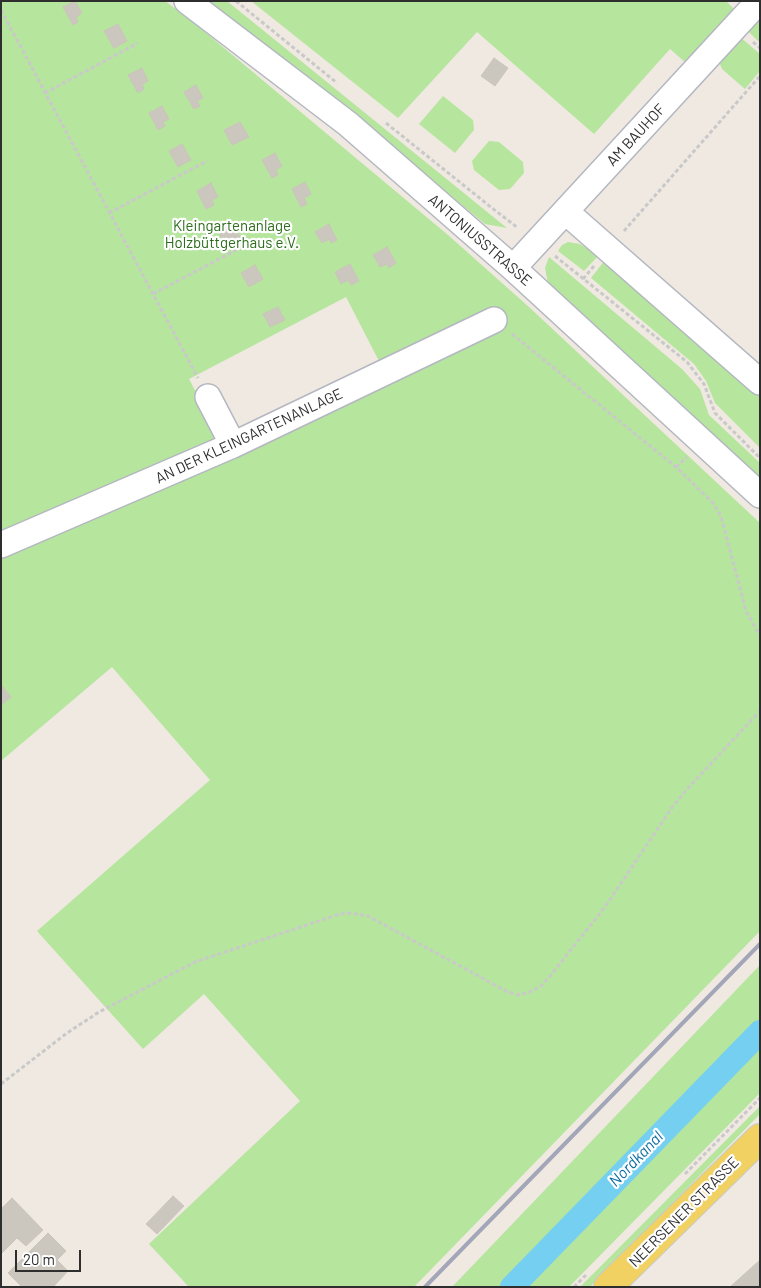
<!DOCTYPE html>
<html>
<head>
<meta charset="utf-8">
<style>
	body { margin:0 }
	#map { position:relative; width:761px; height:1288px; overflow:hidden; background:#efe9e1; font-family:Barlow,sans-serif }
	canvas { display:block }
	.frame { position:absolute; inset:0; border:2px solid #2e2e2e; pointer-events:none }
	.scale { position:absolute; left:15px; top:1250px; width:66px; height:22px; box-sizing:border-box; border:2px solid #2e2e2e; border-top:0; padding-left:6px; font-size:15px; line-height:18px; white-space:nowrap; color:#2e2e2e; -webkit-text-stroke:4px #fff; paint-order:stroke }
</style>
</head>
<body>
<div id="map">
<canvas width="761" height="1288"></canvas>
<div class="frame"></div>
<div class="scale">20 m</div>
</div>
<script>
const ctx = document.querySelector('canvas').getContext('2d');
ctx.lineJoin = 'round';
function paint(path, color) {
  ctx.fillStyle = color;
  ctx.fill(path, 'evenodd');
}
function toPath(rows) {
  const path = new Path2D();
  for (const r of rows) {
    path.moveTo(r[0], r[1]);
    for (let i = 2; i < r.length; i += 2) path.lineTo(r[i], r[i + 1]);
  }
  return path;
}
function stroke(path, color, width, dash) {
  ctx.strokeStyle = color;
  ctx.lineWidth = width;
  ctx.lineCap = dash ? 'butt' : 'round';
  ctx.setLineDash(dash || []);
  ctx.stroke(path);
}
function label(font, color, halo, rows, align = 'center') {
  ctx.font = font + ' Barlow,sans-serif';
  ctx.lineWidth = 4.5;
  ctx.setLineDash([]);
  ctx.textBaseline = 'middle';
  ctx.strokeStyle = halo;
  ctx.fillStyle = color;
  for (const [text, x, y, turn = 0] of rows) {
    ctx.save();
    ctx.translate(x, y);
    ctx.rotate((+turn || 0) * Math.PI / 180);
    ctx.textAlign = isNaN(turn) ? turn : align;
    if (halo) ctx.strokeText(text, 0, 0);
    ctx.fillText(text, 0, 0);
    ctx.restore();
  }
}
const green = toPath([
	[1,1,165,1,193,22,448,235,529,307,760,523,760,931,414,1287,189,1287,149,1244,300,1101,204,994,143,1049,37,931,210,780,112,667,1,761],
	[346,297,379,361,220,437,189,379],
	[205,1,227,1,507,228,485,224,364,124],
	[251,1,726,1,734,9,686,63,670,49,594,134,477,32,398,118],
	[760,14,760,43,747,30],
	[739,36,760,54,760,71,745,89,722,69,720,64,720,60],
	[443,96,473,120,474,130,455,153,419,124],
	[489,141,499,142,523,162,524,173,510,189,499,190,474,170,472,161],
	[568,242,580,244,598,256,584,271,558,251,562,245],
	[549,257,682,369,700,389,709,415,760,463,760,478,548,283,545,268],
	[605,260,760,391,760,448,715,403,706,381,694,364,591,278],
	[760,965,760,1093,569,1287,452,1287],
	[760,1106,760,1114,590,1287,580,1287]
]);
const canal = toPath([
	[512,1287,760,1032]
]);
const building = toPath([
	[75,1,82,13,76,17,78,22,73,25,63,7,75,1],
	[118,24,127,41,114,48,104,31,118,24],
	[494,58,508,68,495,86,481,76,494,58],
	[142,68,148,81,142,84,144,89,138,93,128,75,142,68],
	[196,85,203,98,197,101,200,106,194,109,184,92,196,85],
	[162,106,169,119,163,122,165,126,158,130,149,113,162,106],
	[240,122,249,137,232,145,224,130,240,122],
	[182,144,191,160,178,167,169,151,182,144],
	[275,153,282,166,276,170,278,175,272,178,262,160,275,153],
	[305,182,311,194,304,198,307,204,301,207,292,189,305,182],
	[211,183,218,197,212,200,214,205,206,209,197,191,211,183],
	[231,221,241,239,234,243,232,238,224,242,217,229,231,221],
	[329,224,337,240,331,243,329,239,322,243,315,232,329,224],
	[387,247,396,263,389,268,387,264,380,267,373,255,387,247],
	[350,264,359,281,351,285,348,280,341,284,335,272,350,264],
	[255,265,263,279,249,287,241,273,255,265],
	[278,307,285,320,270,327,263,314,278,307],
	[1,685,11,697,1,705,1,685],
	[173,1196,184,1206,157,1234,146,1224,173,1196],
	[12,1198,43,1230,26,1246,17,1238,1,1254,1,1209,12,1198],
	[48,1233,66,1251,57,1260,68,1271,53,1287,22,1287,8,1273,48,1233],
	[760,1260,760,1287,730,1287,760,1260]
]);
const path = toPath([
	[236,1,337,83],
	[1,10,198,378],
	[753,42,760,48],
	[45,93,138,43],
	[386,123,492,208,518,228],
	[109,213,207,161],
	[624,231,760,76],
	[555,256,687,362,704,384,715,413,760,458],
	[583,279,594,266],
	[153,294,253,241],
	[512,334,676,467,712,502,718,510,722,520,746,611,760,636],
	[676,467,687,457],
	[1,1084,67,1033,99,1012,195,962,340,914,350,913,368,916,506,991,518,995,530,992,541,986,550,976,605,907,673,806,687,789,760,711],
	[685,1174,760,1098],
	[574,1287,586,1275]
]);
const minor = toPath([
	[187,1,348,124,513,268,760,495],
	[566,212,760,382],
	[513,268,759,1],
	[208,397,233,445],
	[1,545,233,445,494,320]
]);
const major = toPath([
	[608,1287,760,1138]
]);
const rail = toPath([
	[425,1287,760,944]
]);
const streetNames = [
	["AM BAUHOF",636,135,-47],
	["ANTONIUSSTRASSE",480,240,41],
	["AN DER KLEINGARTENANLAGE",249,436,-25],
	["NEERSENER STRASSE",684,1212,-45]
];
const parkNames = [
	["Kleingartenanlage",232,226],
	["Holzbüttgerhaus e.V.",232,243]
];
const waterNames = [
	["Nordkanal",636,1159,-46]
];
paint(green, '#b6e59e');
stroke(canal, '#75cff0', 24);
paint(building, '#cbc7bf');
stroke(building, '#cbc5ba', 1);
stroke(minor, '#b4b7c1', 28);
stroke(major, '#c9c9c9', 30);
stroke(path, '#c9c9c9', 3, [4, 2.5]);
stroke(minor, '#fff', 25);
stroke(major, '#f2d163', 28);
stroke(rail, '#a3a6b8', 4);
label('15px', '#2e2e2e', '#fff', streetNames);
label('15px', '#2c6e1b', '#fff', parkNames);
label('italic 16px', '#0d6fa3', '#fff', waterNames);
</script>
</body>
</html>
